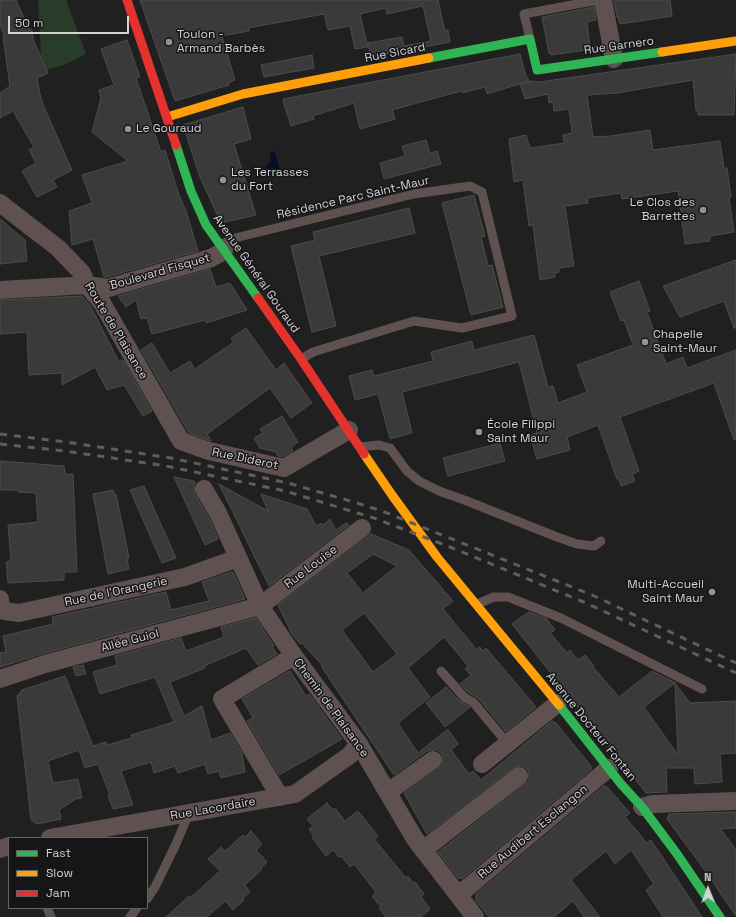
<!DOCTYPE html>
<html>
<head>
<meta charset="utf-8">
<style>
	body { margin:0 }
	#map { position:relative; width:736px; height:917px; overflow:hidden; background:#202020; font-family:"Space Grotesk",sans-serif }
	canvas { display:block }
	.legend { position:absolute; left:8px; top:837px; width:140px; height:72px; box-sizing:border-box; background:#161517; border:1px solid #626163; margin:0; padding:5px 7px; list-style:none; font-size:12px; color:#d3d2d4 }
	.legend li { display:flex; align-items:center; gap:8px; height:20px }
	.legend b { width:20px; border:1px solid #626163 }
	.north { position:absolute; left:688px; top:869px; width:40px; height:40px; -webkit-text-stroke:3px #161517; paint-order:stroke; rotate:359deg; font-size:11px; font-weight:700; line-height:16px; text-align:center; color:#d3d2d4 }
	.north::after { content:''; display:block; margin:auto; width:14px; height:18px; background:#d3d2d4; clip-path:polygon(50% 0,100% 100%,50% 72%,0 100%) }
	.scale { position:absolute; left:8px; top:16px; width:121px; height:18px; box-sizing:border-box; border:2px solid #d3d2d4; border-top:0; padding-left:5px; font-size:12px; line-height:14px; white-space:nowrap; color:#d3d2d4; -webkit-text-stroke:3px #161517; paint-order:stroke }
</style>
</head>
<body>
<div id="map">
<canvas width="736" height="917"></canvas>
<ul class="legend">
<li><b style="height:5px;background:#30b455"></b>Fast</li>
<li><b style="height:5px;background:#ff9f0a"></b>Slow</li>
<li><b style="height:5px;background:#e5322d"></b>Jam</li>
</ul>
<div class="north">N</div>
<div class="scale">50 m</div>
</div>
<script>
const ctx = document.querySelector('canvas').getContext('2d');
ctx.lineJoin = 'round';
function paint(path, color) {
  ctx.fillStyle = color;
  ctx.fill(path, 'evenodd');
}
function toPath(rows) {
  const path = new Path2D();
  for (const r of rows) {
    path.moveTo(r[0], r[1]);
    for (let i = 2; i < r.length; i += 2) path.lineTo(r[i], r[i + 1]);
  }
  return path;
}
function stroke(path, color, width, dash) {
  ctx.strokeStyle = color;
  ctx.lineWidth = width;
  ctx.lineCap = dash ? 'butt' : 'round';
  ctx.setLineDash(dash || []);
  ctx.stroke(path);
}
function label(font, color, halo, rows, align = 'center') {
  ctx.font = font + ' "Space Grotesk",sans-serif';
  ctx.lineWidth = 3;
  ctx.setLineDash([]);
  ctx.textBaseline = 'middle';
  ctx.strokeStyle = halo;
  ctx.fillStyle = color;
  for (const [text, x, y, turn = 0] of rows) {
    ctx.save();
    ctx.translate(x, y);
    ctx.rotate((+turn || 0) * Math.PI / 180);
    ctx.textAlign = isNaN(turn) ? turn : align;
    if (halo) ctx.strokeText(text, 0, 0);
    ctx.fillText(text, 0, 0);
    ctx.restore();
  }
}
const green = toPath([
	[38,0,66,0,86,54,64,65,42,71]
]);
const water = toPath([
	[272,151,275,152,280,172,273,174,265,171,265,168,271,161,270,153]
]);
const building = toPath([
	[0,0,16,0,29,29,32,30,33,39,48,73,37,78,40,94,44,107,72,170,53,180,57,187,37,197,22,171,36,163,29,150,34,147,13,111,0,118,0,93,10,86,3,36,4,35,0,25,0,0],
	[140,0,438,0,445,31,448,30,450,42,371,57,368,43,402,37,404,46,431,41,423,6,387,14,386,8,360,14,368,47,355,49,350,26,328,30,324,14,248,28,249,31,222,36,235,80,229,82,229,85,175,101,140,0],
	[614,0,670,0,672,16,620,24,618,17,617,17,614,0],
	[594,7,596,20,587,22,590,47,601,45,601,48,551,55,549,53,542,17,594,7],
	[127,40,140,77,136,78,161,152,165,150,179,195,186,211,198,251,107,277,104,277,93,239,72,245,69,211,92,203,82,175,128,161,92,132,101,98,99,90,114,85,101,49,127,40],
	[520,54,525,73,529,81,487,94,485,87,462,93,461,91,392,110,395,119,360,129,354,103,313,116,314,119,291,126,284,104,283,99,520,54],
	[736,54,734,115,698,115,698,111,696,111,693,80,617,93,587,95,593,137,604,136,604,137,650,130,653,150,720,141,724,168,727,168,731,197,729,198,734,232,710,236,710,241,685,244,678,191,622,199,621,193,587,198,588,203,565,206,574,266,559,268,559,272,555,273,555,277,540,280,533,225,529,226,523,180,514,182,509,139,526,135,530,148,564,143,563,135,572,133,569,109,554,111,553,102,549,103,548,94,525,99,520,84,532,81,539,82,736,54],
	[312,55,314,68,264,77,261,65,312,55],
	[243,107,251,139,234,144,256,215,221,223,200,177,183,125,243,107],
	[426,140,430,153,437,151,441,164,384,179,380,163,405,156,402,146,426,140],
	[474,195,485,236,481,237,488,266,492,265,503,307,471,315,442,203,474,195],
	[409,208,415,233,319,256,336,326,312,332,291,246,315,240,313,232,409,208],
	[0,219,25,240,27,261,0,264,0,219],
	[736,260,736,328,734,328,724,301,680,317,663,286,736,260],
	[210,269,216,287,230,283,247,310,206,323,205,320,152,334,147,318,141,319,136,300,126,307,118,296,210,269],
	[639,281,650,311,647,312,666,364,683,357,687,368,736,350,736,439,734,440,714,383,620,417,639,471,632,474,635,481,621,486,619,479,617,479,598,425,567,437,570,450,537,459,530,435,537,433,519,362,402,392,412,433,390,439,378,394,355,400,349,376,372,370,374,376,433,361,431,352,472,341,474,350,534,335,548,387,553,386,558,403,587,392,577,365,633,345,624,320,621,321,610,292,639,281],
	[82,296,90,305,119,362,123,360,152,411,143,416,124,385,107,390,95,367,62,385,62,373,29,375,27,332,0,334,0,300,82,296],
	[246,328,276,370,284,363,312,403,291,418,270,388,207,434,211,441,189,433,141,350,152,343,170,373,190,361,195,369,234,342,231,338,246,328],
	[282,416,298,442,291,447,293,451,282,457,278,456,276,452,260,448,254,438,263,433,260,429,282,416],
	[500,443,505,461,448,476,443,458,500,443],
	[0,461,64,466,65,474,73,474,77,572,64,572,64,580,8,583,6,562,11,561,8,525,38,522,36,493,18,492,18,490,0,490,0,461],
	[174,477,194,481,195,483,194,489,195,494,209,518,218,539,205,545,174,477],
	[219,484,268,511,261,494,307,509,316,526,321,523,323,525,330,519,336,530,346,523,349,525,269,586,219,484],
	[144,486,176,558,162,563,130,490,144,486],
	[113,490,114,495,116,494,129,558,127,558,129,569,108,574,93,494,113,490],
	[371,534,409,550,453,601,443,609,476,649,480,647,483,651,486,648,536,707,506,732,478,698,469,693,460,684,471,675,465,669,468,666,444,637,408,668,430,697,398,723,418,753,448,729,458,744,451,750,469,774,473,771,481,780,552,721,556,723,591,766,591,770,462,879,458,878,438,852,525,784,529,780,529,775,528,770,523,766,517,766,513,768,427,834,404,793,439,768,442,765,443,759,442,754,437,750,432,750,427,751,394,775,321,666,322,665,302,643,300,644,292,634,278,605,371,534],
	[373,554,397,566,363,593,347,573,373,554],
	[364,613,397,654,373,672,342,630,364,613],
	[231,572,233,572,245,599,42,654,0,667,0,653,6,652,3,636,53,624,52,617,166,592,171,610,209,601,202,582,231,572],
	[529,612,546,618,555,630,550,633,567,653,570,650,578,660,585,655,594,666,593,667,619,697,652,671,674,682,690,703,736,701,736,753,720,754,722,782,695,784,694,768,666,768,667,792,646,793,512,624,529,612],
	[675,683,678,755,644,707,675,683],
	[256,618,274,646,272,647,277,654,258,665,246,648,204,666,205,668,170,682,184,716,202,706,211,740,230,733,242,753,245,772,221,778,219,771,208,774,205,764,178,773,175,766,154,773,151,762,121,771,133,805,113,809,108,796,110,795,98,764,85,768,79,750,48,761,53,783,78,779,82,798,76,799,59,810,61,819,37,824,31,820,17,696,22,690,65,676,93,746,106,742,107,745,132,738,131,735,174,722,155,677,100,694,93,672,117,665,115,656,181,638,186,651,224,637,221,627,256,618],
	[83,665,86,674,76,676,73,667,83,665],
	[290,671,306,696,309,694,342,739,279,775,247,721,253,718,242,699,290,671],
	[446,687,461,702,470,707,445,727,426,703,446,687],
	[604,786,607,787,630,813,625,817,647,843,651,840,702,917,663,917,646,890,654,884,631,850,615,864,606,851,571,880,600,917,584,917,573,901,554,917,489,917,476,901,476,894,604,786],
	[327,803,333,810,335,808,345,821,358,811,378,836,374,839,406,878,408,876,413,883,415,882,424,894,421,897,430,909,421,917,386,917,379,908,381,907,372,896,376,892,354,864,350,867,341,856,339,857,333,850,326,856,312,837,314,836,309,829,313,826,307,819,327,803],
	[736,812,736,828,721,829,736,850,736,916,706,872,667,819,669,814,736,812],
	[251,831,262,844,256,850,267,862,261,868,262,869,245,885,250,892,243,898,244,900,233,910,225,901,207,917,166,917,189,896,190,898,220,871,208,859,221,847,225,851,243,835,245,837,251,831]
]);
const lane = toPath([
	[530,39,524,14,598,0],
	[219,245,235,238,414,194,470,186,482,192,512,316,462,328,414,321,313,352,301,359],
	[360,447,379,445,390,448,407,471,419,481,439,491,467,501,557,537,577,544,594,546,601,541],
	[477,604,494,597,508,597,561,618,702,689],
	[441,671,465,698,473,702,508,744],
	[147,899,155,887,176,844,189,813],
	[47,908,51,917],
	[130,917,137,908]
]);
const street = toPath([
	[603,0,614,59],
	[0,203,58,248,82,273,87,285,102,303,181,441,209,451,284,468,349,430],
	[0,290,87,285,108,288,211,258,224,251],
	[204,489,218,513,260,606,294,656,359,744,415,839,475,917],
	[0,599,0,603,4,611,19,613,185,577,238,558],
	[0,679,45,664,260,606,362,528],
	[482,764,558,703],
	[388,792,433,760],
	[280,797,222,699,294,656],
	[642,807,653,804,736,801],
	[50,838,295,794,350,755,359,744],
	[0,849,9,846],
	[423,850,519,776],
	[456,893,466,889,609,768]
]);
const fast = toPath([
	[429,58,530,39,537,70,662,52],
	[176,145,191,191,206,225,258,298],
	[559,705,621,784,642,807,677,854,720,917]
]);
const slow = toPath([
	[662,52,736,41],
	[167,117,243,94,429,58],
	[364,454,392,495,437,557,559,705]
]);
const jam = toPath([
	[127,0,176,145],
	[258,298,301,359,364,454]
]);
const rail = toPath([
	[0,434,66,442,171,458,288,483,357,503,382,511,592,595,736,663],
	[0,444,65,451,166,466,285,491,374,518,450,547,586,603,736,673]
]);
const markers = [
	[169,42,4,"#949495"],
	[128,129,4,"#949495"],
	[223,180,4,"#949495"],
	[703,210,4,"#949495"],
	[645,342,4,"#949495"],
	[479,432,4,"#949495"],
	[712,592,4,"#949495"]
];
const poiNames = [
	["Toulon -",177,35],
	["Armand Barbès",177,49],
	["Le Gouraud",136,129],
	["Les Terrasses",231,173],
	["du Fort",231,187],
	["Le Clos des",695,203,"right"],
	["Barrettes",695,217,"right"],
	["Chapelle",653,335],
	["Saint-Maur",653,349],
	["École Filippi",487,425],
	["Saint Maur",487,439],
	["Multi-Accueil",704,585,"right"],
	["Saint Maur",704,599,"right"]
];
const streetNames = [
	["Rue Garnero",619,46,-8],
	["Rue Sicard",395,53,-11],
	["Résidence Parc Saint-Maur",353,198,-13],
	["Boulevard Fisquet",160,272,-16],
	["Avenue Général Gouraud",256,274,55],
	["Route de Plaisance",116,331,59],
	["Rue Diderot",245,459,12],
	["Rue Louise",311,567,-37],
	["Rue de l'Orangerie",116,592,-12],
	["Allée Guiol",130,641,-15],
	["Chemin de Plaisance",331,708,54],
	["Avenue Docteur Fontan",591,727,51],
	["Rue Lacordaire",213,809,-10],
	["Rue Audibert Esclangon",533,832,-40]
];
paint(green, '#273d2a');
paint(water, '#031122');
paint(building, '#3a3a3b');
stroke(building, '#4c4c4d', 1);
stroke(lane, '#5f5150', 9);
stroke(street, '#5f5150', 18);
stroke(fast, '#30b455', 9);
stroke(slow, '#ff9f0a', 9);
stroke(jam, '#e5322d', 9);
stroke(rail, '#625c5c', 3, [7, 7]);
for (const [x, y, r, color] of markers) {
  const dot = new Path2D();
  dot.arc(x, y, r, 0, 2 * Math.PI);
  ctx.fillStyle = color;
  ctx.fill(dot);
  stroke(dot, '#161517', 1.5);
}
label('12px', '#d3d2d4', '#161517', poiNames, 'left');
label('12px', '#d3d2d4', '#161517', streetNames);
</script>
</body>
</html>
